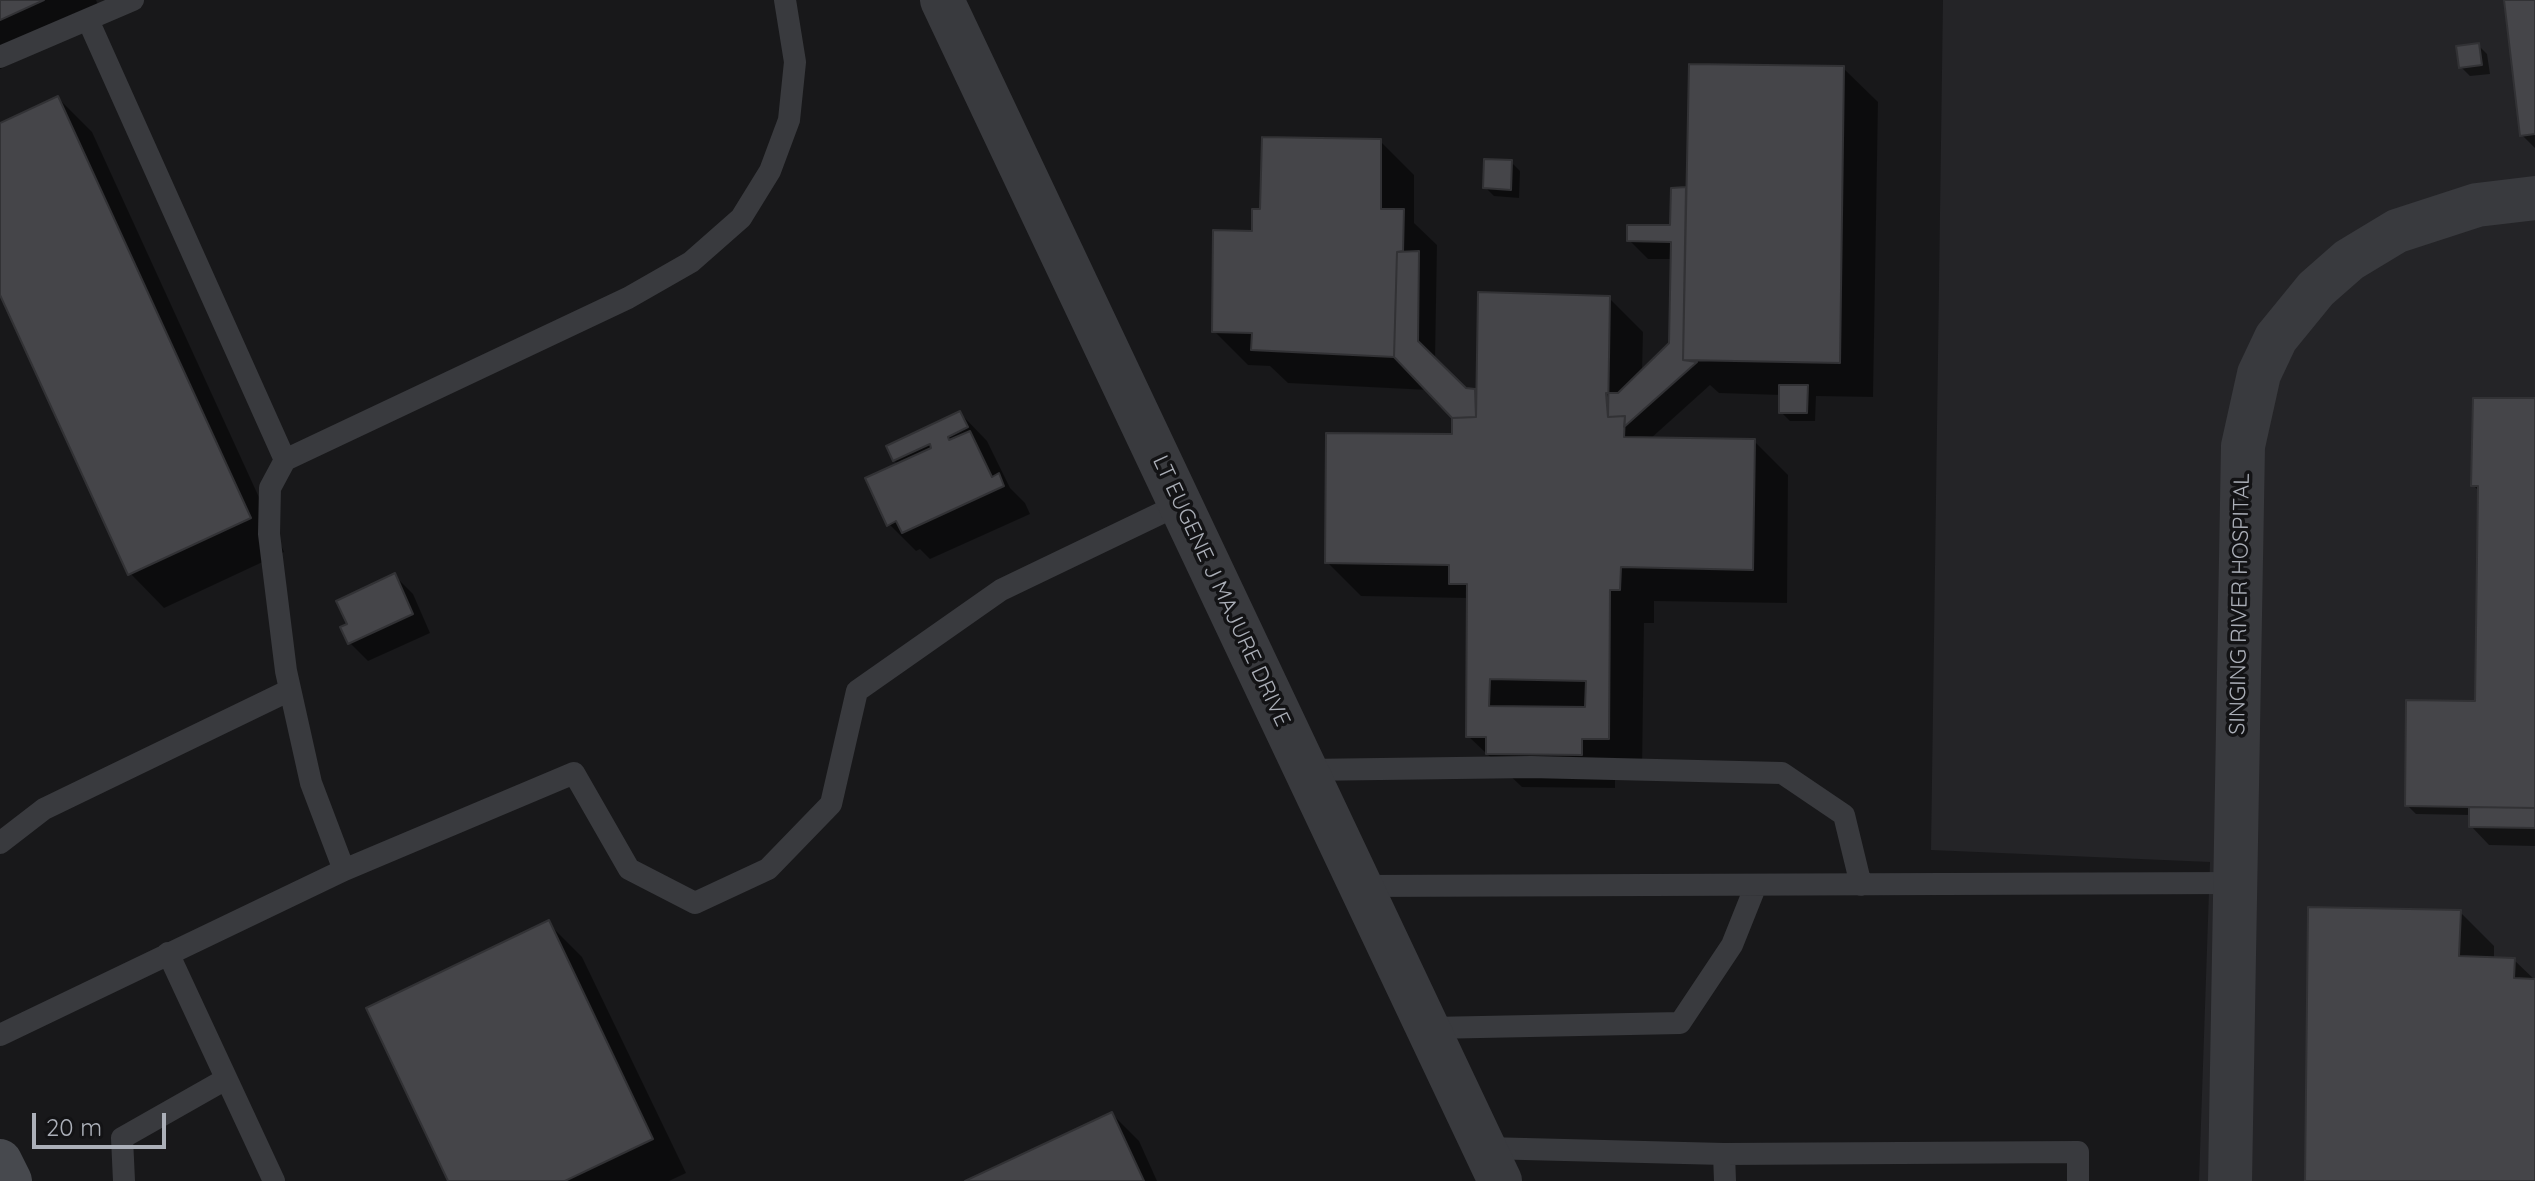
<!DOCTYPE html>
<html>
<head>
<meta charset="utf-8">
<style>
	body { margin:0 }
	#map { position:relative; width:2535px; height:1181px; overflow:hidden; background:#18181a; font-family:Quicksand,sans-serif }
	canvas { display:block }
	.scale { position:absolute; left:32px; top:1113px; width:134px; height:36px; box-sizing:border-box; border:4px solid #abafb8; border-top:0; padding-left:10px; font-size:24px; line-height:28px; white-space:nowrap; color:#abafb8; -webkit-text-stroke:6px #131315; paint-order:stroke }
</style>
</head>
<body>
<div id="map">
<canvas width="2535" height="1181"></canvas>
<div class="scale">20 m</div>
</div>
<script>
const ctx = document.querySelector('canvas').getContext('2d');
ctx.lineJoin = 'round';
function paint(path, color) {
  ctx.fillStyle = color;
  ctx.fill(path, 'evenodd');
}
function toPath(rows) {
  const path = new Path2D();
  for (const r of rows) {
    path.moveTo(r[0], r[1]);
    for (let i = 2; i < r.length; i += 2) path.lineTo(r[i], r[i + 1]);
  }
  return path;
}
function stroke(path, color, width, dash) {
  ctx.strokeStyle = color;
  ctx.lineWidth = width;
  ctx.lineCap = dash ? 'butt' : 'round';
  ctx.setLineDash(dash || []);
  ctx.stroke(path);
}
function label(font, color, halo, rows, align = 'center') {
  ctx.font = font + ' Quicksand,sans-serif';
  ctx.lineWidth = 7;
  ctx.setLineDash([]);
  ctx.textBaseline = 'middle';
  ctx.strokeStyle = halo;
  ctx.fillStyle = color;
  for (const [text, x, y, turn = 0] of rows) {
    ctx.save();
    ctx.translate(x, y);
    ctx.rotate((+turn || 0) * Math.PI / 180);
    ctx.textAlign = isNaN(turn) ? turn : align;
    if (halo) ctx.strokeText(text, 0, 0);
    ctx.fillText(text, 0, 0);
    ctx.restore();
  }
}
const built = toPath([
	[1943,0,2535,0,2535,1181,2199,1181,2210,862,1931,850]
]);
const shadow = toPath([
	[0,0,96,0,105,21,0,69],
	[2506,0,2535,0,2535,148,2522,135],
	[2478,45,2487,54,2490,74,2470,76,2461,67],
	[1843,68,1878,102,1873,397,1816,396,1815,421,1790,421,1781,412,1781,395,1719,393,1710,385,1649,440,1754,441,1788,475,1787,603,1654,601,1654,623,1644,623,1642,772,1615,772,1615,788,1522,787,1468,736,1469,601,1466,598,1361,596,1327,562,1453,436,1454,420,1429,390,1288,383,1270,366,1248,365,1214,331,1262,211,1380,141,1414,175,1414,223,1437,245,1435,361,1466,390,1479,395,1609,298,1643,332,1642,372,1671,344,1672,259,1648,259,1629,240,1672,227,1673,189,1688,189],
	[58,98,92,132,284,552,164,608,130,573,0,290,0,125],
	[1511,162,1520,171,1519,198,1494,196,1485,187],
	[2535,400,2535,846,2489,845,2471,826,2471,815,2416,814,2407,805,2477,703,2480,492,2473,485],
	[960,413,987,441,1010,488,1025,503,1030,514,930,559,920,549,916,551,889,524,899,465,894,460],
	[394,575,413,594,430,633,368,661,350,643],
	[2460,912,2494,946,2494,959,2514,960,2535,980,2535,1181,2307,1181],
	[548,923,582,957,686,1173,669,1181,450,1181],
	[1112,1114,1139,1141,1157,1181,970,1181]
]);
const building = toPath([
	[0,0,44,0,0,20,0,0],
	[2504,0,2535,0,2535,134,2520,136,2504,0],
	[2479,43,2482,65,2459,68,2456,46,2479,43],
	[1689,64,1844,66,1840,363,1683,360,1689,64],
	[58,96,251,518,128,575,0,295,0,123,58,96],
	[1262,137,1381,139,1381,209,1404,209,1403,251,1397,252,1394,357,1251,350,1252,333,1212,332,1213,230,1252,231,1252,209,1260,209,1262,137],
	[1484,159,1512,160,1511,190,1483,188,1484,159],
	[1686,187,1683,360,1697,362,1624,427,1625,416,1608,417,1606,393,1618,393,1669,343,1671,242,1627,241,1627,225,1670,225,1671,188,1686,187],
	[1419,251,1418,341,1466,388,1475,389,1476,417,1452,418,1394,357,1397,252,1419,251],
	[1478,292,1610,296,1608,417,1625,416,1624,437,1755,439,1753,570,1621,567,1620,590,1610,590,1609,739,1582,739,1582,755,1486,754,1486,737,1466,737,1467,584,1449,584,1449,565,1325,563,1326,433,1452,434,1452,418,1476,417,1478,292],
	[1490,679,1586,681,1585,707,1489,706,1490,679],
	[1779,385,1808,385,1807,413,1779,413,1779,385],
	[2473,398,2535,398,2535,808,2405,806,2406,700,2475,701,2478,486,2471,486,2473,398],
	[960,411,968,427,948,437,949,440,970,431,992,477,999,473,1004,486,902,533,896,521,887,526,865,478,931,448,930,444,893,461,886,446,960,411],
	[395,573,413,614,348,644,340,627,347,624,336,601,395,573],
	[2469,807,2535,808,2535,828,2469,827,2469,807],
	[2308,907,2461,910,2459,956,2515,958,2514,978,2535,979,2535,1181,2305,1181,2308,907],
	[549,920,653,1139,565,1181,448,1181,366,1008,549,920],
	[1112,1112,1144,1181,965,1181,1112,1112]
]);
const service = toPath([
	[88,20,285,460],
	[0,57,133,0],
	[1305,770,1531,767,1782,773,1844,815,1861,885],
	[0,843,44,809,290,690],
	[344,870,311,783,286,671,269,534,270,488,285,460,628,298,691,262,741,218,770,171,789,120,795,62,785,0],
	[1358,886,2236,883],
	[168,953,274,1181],
	[1431,1028,1680,1023,1732,945,1756,885],
	[0,1035,344,870,574,773,629,869,695,903,768,869,831,804,857,691,1001,590,1180,504],
	[1485,1148,1724,1154],
	[124,1181,122,1138,226,1079],
	[1725,1181,1724,1154,2078,1152,2078,1181]
]);
const minor = toPath([
	[942,0,1500,1181],
	[2230,1181,2243,446,2259,374,2276,338,2316,289,2349,260,2397,231,2477,205,2535,198]
]);
const secondary = toPath([
	[0,1161,10,1181]
]);
const streetNames = [
	["LT EUGENE J MAJURE DRIVE",1221,591,65],
	["SINGING RIVER HOSPITAL",2240,604,-89]
];
paint(built, '#242427');
paint(shadow, '#0007');
paint(building, '#454549');
stroke(building, '#323235', 2);
stroke(service, '#393a3e', 22);
stroke(minor, '#393a3e', 44);
stroke(secondary, '#47494e', 44);
label('22px', '#abafb8', '#131315', streetNames);
</script>
</body>
</html>
